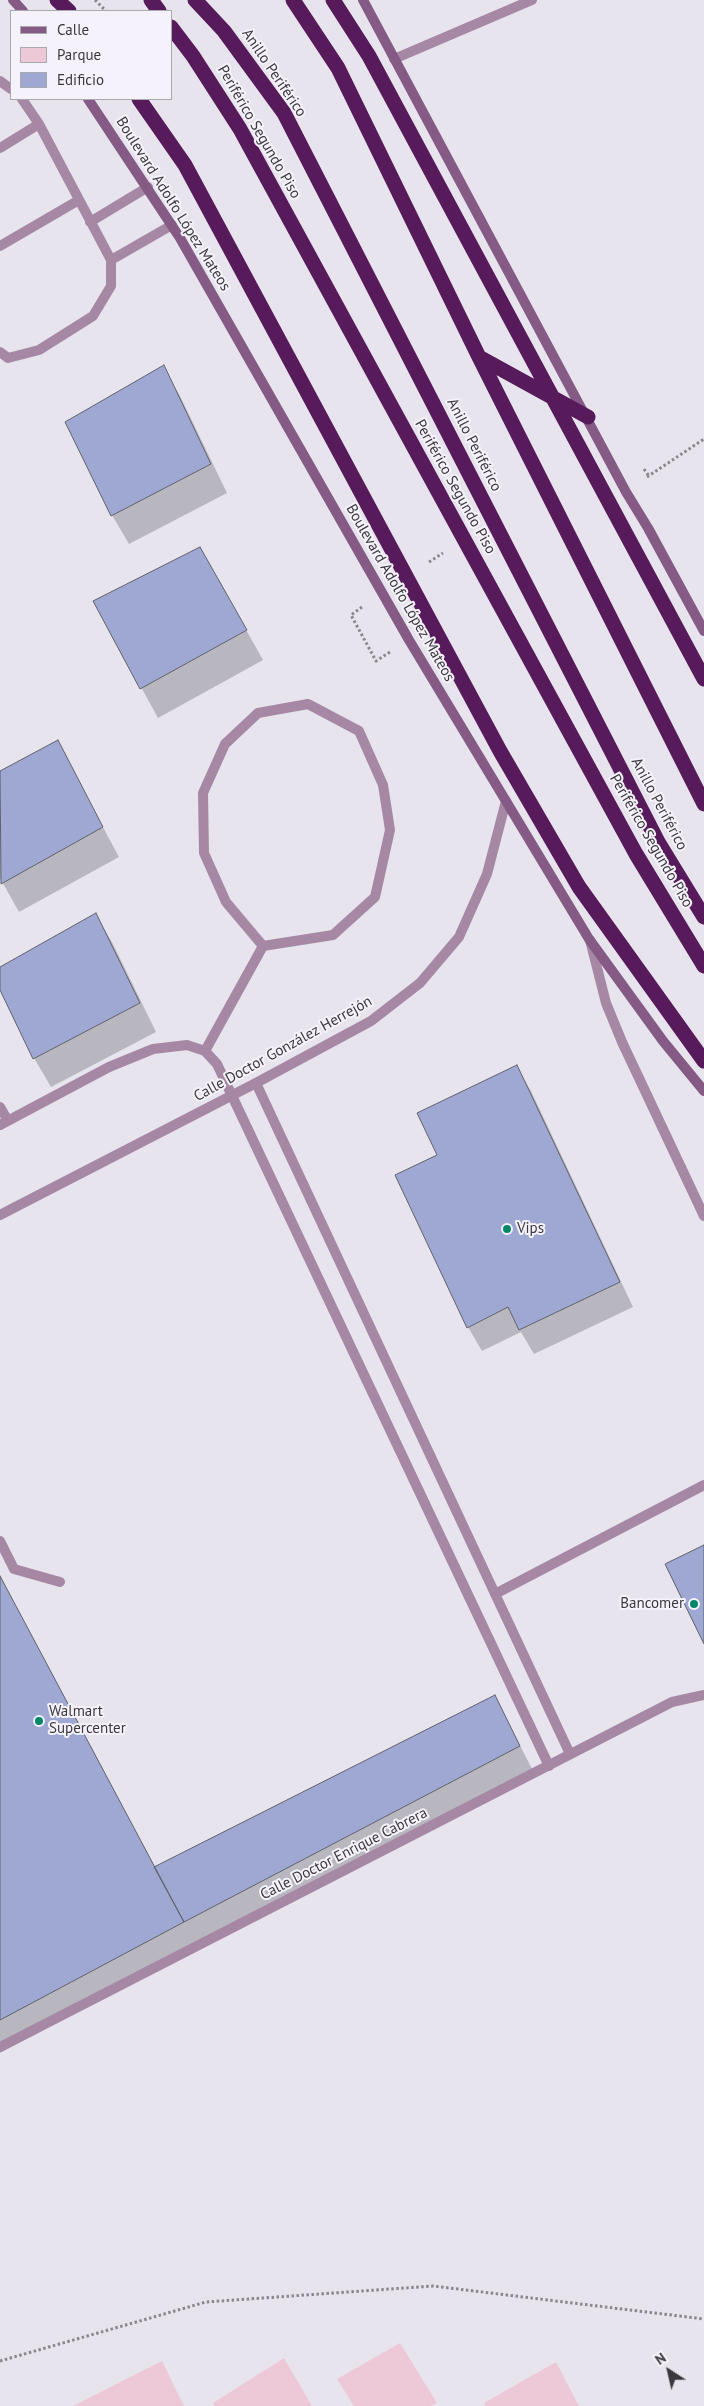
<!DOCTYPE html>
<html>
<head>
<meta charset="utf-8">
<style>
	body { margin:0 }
	#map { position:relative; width:704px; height:2406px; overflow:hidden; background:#e7e4ee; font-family:"PT Sans",sans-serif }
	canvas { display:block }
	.legend { position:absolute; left:10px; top:10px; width:162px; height:90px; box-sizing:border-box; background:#f5f2fb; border:1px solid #aaa8af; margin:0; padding:6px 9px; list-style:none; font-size:15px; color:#3a393d }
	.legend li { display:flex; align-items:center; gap:10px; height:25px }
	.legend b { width:25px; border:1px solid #aaa8af }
	.north { position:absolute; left:644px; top:2346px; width:50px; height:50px; -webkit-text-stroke:4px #f5f2fb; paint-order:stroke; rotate:325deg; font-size:14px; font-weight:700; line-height:20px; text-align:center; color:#3a393d }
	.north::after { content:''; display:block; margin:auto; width:18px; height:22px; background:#3a393d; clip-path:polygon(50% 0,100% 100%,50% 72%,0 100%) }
</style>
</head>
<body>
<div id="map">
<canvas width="704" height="2406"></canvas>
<ul class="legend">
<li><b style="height:6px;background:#855a85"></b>Calle</li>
<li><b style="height:14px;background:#edc9d7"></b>Parque</li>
<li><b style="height:14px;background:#9ea8d3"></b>Edificio</li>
</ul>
<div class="north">N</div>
</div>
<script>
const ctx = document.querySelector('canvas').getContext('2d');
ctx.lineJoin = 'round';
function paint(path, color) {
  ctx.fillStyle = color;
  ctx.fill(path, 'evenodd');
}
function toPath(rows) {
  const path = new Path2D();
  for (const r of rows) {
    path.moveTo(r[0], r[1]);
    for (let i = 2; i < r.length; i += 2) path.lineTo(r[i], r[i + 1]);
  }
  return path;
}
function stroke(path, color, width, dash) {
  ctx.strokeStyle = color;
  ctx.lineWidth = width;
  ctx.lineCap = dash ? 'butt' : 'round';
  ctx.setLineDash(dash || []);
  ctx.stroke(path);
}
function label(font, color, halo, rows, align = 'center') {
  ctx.font = font + ' "PT Sans",sans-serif';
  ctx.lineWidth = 4;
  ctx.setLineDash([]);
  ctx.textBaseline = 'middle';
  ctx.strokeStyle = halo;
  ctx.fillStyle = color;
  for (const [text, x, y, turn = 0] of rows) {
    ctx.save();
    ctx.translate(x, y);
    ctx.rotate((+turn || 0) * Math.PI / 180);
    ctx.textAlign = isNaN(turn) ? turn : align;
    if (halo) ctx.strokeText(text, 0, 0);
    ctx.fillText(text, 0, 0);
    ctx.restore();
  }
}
const green = toPath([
	[400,2343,437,2403,431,2406,354,2406,337,2379],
	[284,2358,312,2406,214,2406,213,2403],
	[162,2361,184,2406,73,2406],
	[556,2362,579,2406,485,2406,484,2403]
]);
const shadow = toPath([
	[163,367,180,396,227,493,129,544,112,515,67,422],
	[217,578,263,660,158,718,94,601],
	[57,742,119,857,19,912,0,878,0,773],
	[96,915,113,944,156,1032,51,1087,34,1058,0,987,0,969],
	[517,1067,531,1091,633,1307,534,1354,521,1332,482,1351,468,1327],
	[0,1576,155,1868,495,1696,533,1771,0,2053]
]);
const building = toPath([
	[164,365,211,464,111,516,65,422,164,365],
	[200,547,247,630,140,689,93,601,200,547],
	[58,740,103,827,1,884,0,771,58,740],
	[96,913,140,1003,33,1059,0,990,0,967,96,913],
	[517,1065,620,1282,519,1330,508,1307,467,1328,395,1175,437,1155,417,1113,517,1065],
	[704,1545,704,1644,665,1564,704,1545],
	[0,1576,184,1922,0,2020,0,1576],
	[495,1695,520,1746,184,1922,154,1867,495,1695]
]);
const path = toPath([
	[95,0,106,11],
	[644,469,649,476],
	[647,477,704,439],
	[429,562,443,553],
	[362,607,351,615,376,661,390,652],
	[0,2361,206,2302,433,2286,704,2319]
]);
const service = toPath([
	[0,81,11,89],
	[0,148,39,124],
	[90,222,148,187],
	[0,246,79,200],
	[111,260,172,225],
	[0,352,8,358,39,350,93,316,111,286,111,260,39,124,22,99],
	[308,704,359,731,383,785,390,830,375,897,333,935,263,946,226,902,204,853,203,793,225,744,258,713,308,704],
	[205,1051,263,946],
	[256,1083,570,1754],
	[0,1107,8,1121],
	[0,1125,109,1067,153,1049,187,1045,205,1051,217,1064,549,1766],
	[0,1541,14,1569,60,1582],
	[495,1594,704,1485]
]);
const minor = toPath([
	[394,59,532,0],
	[0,1215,256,1083,371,1021,420,983,459,937,487,874,506,801],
	[0,2047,672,1702,704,1695]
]);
const tertiary = toPath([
	[590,940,606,1003,622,1042,704,1216]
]);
const secondary = toPath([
	[13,0,23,11],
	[363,0,626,492,648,528,704,631],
	[88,99,180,238,409,640,589,939,663,1041,704,1091]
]);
const motorway = toPath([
	[57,0,69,11],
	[151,0,159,11],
	[195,0,224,31,284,113,658,842,704,917],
	[293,0,338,68,479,357,704,804],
	[333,0,369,56,704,679],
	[171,27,193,56,240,129,636,854,704,966],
	[139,99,185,165,500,751,579,887,704,1061],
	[479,357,588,417]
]);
const markers = [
	[507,1229,5,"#02876b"],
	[694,1604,5,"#02876b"],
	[39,1721,5,"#02876b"]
];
const streetNames = [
	["Anillo Periférico",274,73,56],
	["Periférico Segundo Piso",259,132,60],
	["Boulevard Adolfo López Mateos",173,204,58],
	["Anillo Periférico",474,445,63],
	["Periférico Segundo Piso",455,487,61],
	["Boulevard Adolfo López Mateos",400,593,60],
	["Anillo Periférico",659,804,62],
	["Periférico Segundo Piso",651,841,60],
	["Calle Doctor González Herrejón",283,1049,-29],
	["Calle Doctor Enrique Cabrera",344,1854,-27]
];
const poiNames = [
	["Vips",517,1229],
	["Bancomer",684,1604,"right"],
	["Walmart",49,1712],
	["Supercenter",49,1729]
];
paint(green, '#edc9d7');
paint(shadow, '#0003');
paint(building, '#9ea8d3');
stroke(building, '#60626a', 1);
stroke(path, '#89888e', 3, [2.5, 2.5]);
stroke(service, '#a688a5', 10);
stroke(minor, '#a688a5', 10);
stroke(tertiary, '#a688a5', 10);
stroke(secondary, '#855a85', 10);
stroke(motorway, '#571a5a', 15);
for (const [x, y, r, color] of markers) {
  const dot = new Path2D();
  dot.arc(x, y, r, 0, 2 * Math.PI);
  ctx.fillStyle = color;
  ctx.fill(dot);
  stroke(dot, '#f5f2fb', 2);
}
label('15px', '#3a393d', '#f5f2fb', streetNames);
label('15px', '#3a393d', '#f5f2fb', poiNames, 'left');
</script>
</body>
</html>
